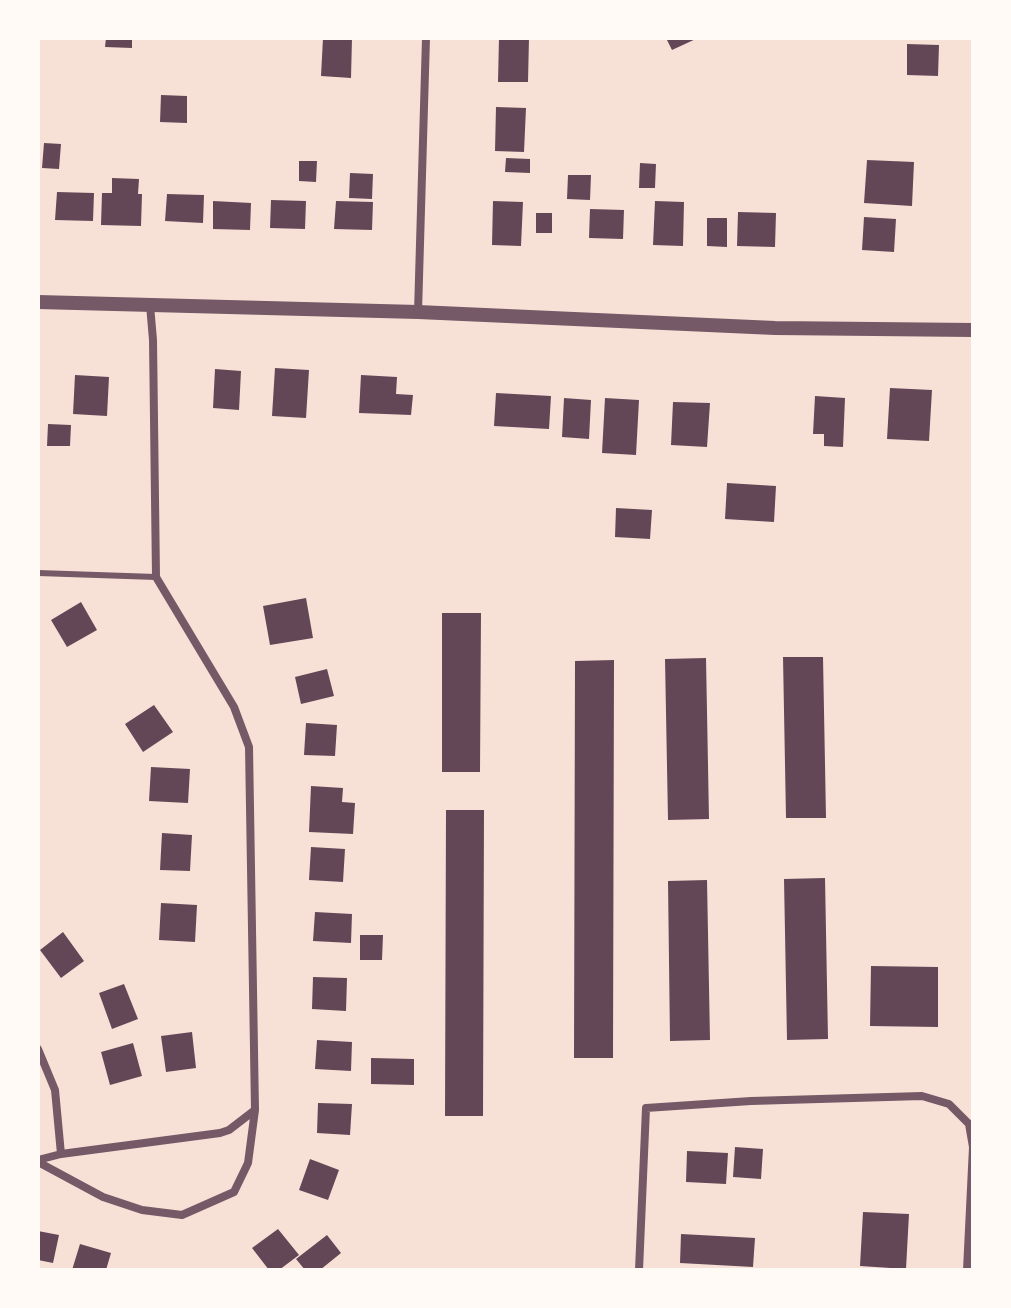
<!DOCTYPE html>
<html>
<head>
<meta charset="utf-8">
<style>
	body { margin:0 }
	#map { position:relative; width:1011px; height:1308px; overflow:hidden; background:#f7e1d7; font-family:"Playfair Display",serif }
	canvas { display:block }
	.frame { position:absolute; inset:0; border:40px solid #fffaf5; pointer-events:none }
</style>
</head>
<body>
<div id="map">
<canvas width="1011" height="1308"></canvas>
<div class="frame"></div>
</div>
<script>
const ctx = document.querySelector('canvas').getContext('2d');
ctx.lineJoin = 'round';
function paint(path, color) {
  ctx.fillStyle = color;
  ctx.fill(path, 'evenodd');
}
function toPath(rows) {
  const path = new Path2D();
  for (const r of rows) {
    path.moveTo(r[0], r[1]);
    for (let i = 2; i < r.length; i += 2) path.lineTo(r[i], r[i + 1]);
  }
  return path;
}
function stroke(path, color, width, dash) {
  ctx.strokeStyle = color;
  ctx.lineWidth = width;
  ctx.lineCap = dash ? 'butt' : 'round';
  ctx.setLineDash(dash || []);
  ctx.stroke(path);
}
const building = toPath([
	[106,38,132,38,132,48,105,47],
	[323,38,352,38,351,78,321,76],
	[499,38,529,38,528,82,498,82],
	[666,38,698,38,672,50],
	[907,44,939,45,938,76,907,75],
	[161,95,187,96,187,123,160,122],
	[496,107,526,108,524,152,495,151],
	[44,143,61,144,59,169,42,168],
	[506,158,530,159,530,173,505,172],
	[867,160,914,162,912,206,864,203],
	[299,161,317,161,316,182,299,181],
	[640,163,656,164,655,188,639,188],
	[350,173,373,174,372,199,349,198],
	[568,175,591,175,590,200,567,199],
	[112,178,139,179,138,194,142,194,141,226,101,225,102,193,112,193],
	[57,192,94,193,93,221,55,220],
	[167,194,204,195,203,223,165,221],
	[271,200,306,201,305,229,270,228],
	[213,201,251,203,250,230,213,229],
	[336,201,373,202,372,230,334,229],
	[493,201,523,202,521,246,492,245],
	[655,201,684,202,683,246,653,245],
	[590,209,624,210,623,239,589,238],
	[738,212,776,213,775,247,737,246],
	[536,213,552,213,552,233,536,233],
	[864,217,896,219,894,252,862,250],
	[707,218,727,218,727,247,707,246],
	[275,368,309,370,306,418,272,416],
	[215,369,241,371,239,410,213,408],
	[75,375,109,377,107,416,73,414],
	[361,375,397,377,396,394,413,395,411,415,359,413],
	[890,388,932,390,929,441,887,439],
	[496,393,551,396,549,429,494,426],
	[815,396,845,398,843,447,824,446,824,434,813,434],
	[564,398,591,400,589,439,562,437],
	[605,398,639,400,636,455,602,453],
	[673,402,710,403,707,447,671,445],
	[48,424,71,425,70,446,47,446],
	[727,483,776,486,774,522,725,519],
	[616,508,652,510,650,539,615,537],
	[306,598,313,638,270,645,263,606],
	[81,602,97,630,67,647,51,620],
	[442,613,481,613,480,772,442,772],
	[783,657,823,657,826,818,786,818],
	[706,658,709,819,668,820,665,659],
	[614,660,613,1058,574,1058,575,661],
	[327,669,334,696,301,704,295,677],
	[154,705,173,732,143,752,125,724],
	[306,723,337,725,335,756,304,755],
	[151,767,190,769,188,803,149,801],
	[311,786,343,788,342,802,355,803,353,834,309,832],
	[446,810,484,810,483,1116,445,1116],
	[162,833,192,835,190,871,160,870],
	[311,847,345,849,343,882,309,880],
	[825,878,828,1039,787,1040,784,879],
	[707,880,710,1040,670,1041,668,881],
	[161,903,197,905,195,942,159,940],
	[315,912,352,914,351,943,313,941],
	[63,932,84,961,61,978,40,950],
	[360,935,383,935,382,960,360,960],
	[871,966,938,967,938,1027,870,1026],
	[313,977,347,978,346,1011,312,1009],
	[124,984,138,1019,112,1029,99,993],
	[192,1032,196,1068,166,1072,161,1036],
	[317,1040,352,1042,351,1071,315,1069],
	[133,1043,142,1076,110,1085,101,1052],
	[371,1058,414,1059,414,1085,371,1084],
	[318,1103,352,1104,350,1135,317,1133],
	[735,1147,763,1149,761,1179,733,1177],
	[687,1151,728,1153,726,1184,686,1182],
	[310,1159,339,1170,328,1200,299,1190],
	[863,1212,909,1214,906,1269,860,1266],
	[278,1229,299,1255,279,1270,269,1270,252,1248],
	[38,1231,59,1235,53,1263,38,1260],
	[681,1234,755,1238,753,1267,680,1263],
	[327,1235,341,1253,320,1270,305,1270,296,1259],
	[80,1244,111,1253,106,1270,72,1270]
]);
const service = toPath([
	[38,573,156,577]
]);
const minor = toPath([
	[418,312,426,38],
	[38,1049,55,1090,61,1154],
	[38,1160,61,1154,220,1133,229,1130,255,1110,249,747,234,707,156,577,153,340,150,305],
	[38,1162,103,1197,142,1210,182,1215,234,1192,248,1163,255,1110],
	[639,1270,646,1108,751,1101,922,1096,949,1104,969,1124,973,1147],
	[967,1270,973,1147]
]);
const tertiary = toPath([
	[38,302,418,312,775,328,973,330]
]);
paint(building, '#644757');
stroke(service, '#755966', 6);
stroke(minor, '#755966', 8);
stroke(tertiary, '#755966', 14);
</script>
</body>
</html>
